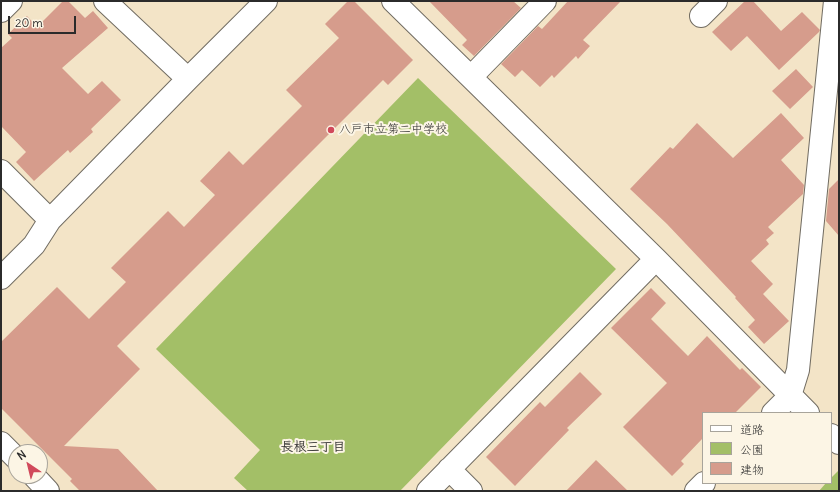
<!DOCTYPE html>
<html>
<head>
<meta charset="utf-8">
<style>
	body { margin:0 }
	#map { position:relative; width:840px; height:492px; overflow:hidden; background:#f3e4c7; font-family:Delius,"Klee One",sans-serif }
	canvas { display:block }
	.frame { position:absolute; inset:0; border:2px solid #2b2b2b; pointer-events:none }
	.legend { position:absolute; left:702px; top:412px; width:130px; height:72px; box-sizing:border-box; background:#fcf5e5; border:1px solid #a8a49b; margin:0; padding:5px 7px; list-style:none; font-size:12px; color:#2b2b2b }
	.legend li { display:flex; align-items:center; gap:8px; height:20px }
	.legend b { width:20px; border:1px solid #a8a49b }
	.north { position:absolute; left:8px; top:444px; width:40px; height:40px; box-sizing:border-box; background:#fcf5e5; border:1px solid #a8a49b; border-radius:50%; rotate:325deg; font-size:11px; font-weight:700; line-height:16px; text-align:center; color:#2b2b2b }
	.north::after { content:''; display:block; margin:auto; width:14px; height:18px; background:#d1495b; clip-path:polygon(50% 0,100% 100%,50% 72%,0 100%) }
	.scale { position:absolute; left:8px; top:16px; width:68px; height:18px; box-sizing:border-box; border:2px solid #2b2b2b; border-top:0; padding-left:5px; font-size:12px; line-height:14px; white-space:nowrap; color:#2b2b2b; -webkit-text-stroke:3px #fcf5e5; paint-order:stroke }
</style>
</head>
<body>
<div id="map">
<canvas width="840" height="492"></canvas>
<div class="frame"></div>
<ul class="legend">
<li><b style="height:5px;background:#fff"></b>道路</li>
<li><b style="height:11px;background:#a3bf67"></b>公園</li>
<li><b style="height:11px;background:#d69c8c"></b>建物</li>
</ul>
<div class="north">N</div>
<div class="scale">20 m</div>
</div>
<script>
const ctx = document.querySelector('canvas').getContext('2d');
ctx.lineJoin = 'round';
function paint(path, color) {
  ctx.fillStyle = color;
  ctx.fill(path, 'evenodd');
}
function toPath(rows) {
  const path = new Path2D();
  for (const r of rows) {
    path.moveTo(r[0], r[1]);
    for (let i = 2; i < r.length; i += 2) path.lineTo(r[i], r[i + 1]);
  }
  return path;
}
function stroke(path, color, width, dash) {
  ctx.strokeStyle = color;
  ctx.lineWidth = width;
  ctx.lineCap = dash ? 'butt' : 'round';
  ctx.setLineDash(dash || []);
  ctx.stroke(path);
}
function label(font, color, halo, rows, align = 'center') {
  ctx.font = font + ' Delius,"Klee One",sans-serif';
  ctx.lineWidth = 4;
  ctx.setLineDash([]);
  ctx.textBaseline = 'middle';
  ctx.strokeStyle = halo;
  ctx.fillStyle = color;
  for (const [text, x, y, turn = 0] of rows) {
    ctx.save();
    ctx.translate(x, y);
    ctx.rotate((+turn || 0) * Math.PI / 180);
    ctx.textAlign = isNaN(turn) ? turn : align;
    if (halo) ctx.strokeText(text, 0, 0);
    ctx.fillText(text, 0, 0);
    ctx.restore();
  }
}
const green = toPath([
	[418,78,616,269,400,491,248,491,234,478,260,450,156,349],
	[839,470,839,491,819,491,826,483,831,483,831,478]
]);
const building = toPath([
	[63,1,68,1,85,18,93,11,108,28,62,68,88,94,102,81,121,100,91,129,93,132,70,153,68,150,34,181,16,162,26,152,1,126,1,48,12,38,8,34,27,16,37,27],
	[348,1,354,1,413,60,388,85,383,80,117,346,140,369,64,446,118,449,158,491,80,491,70,481,72,479,1,408,1,342,57,287,89,319,126,282,111,268,168,211,184,227,215,195,200,181,229,151,243,165,302,106,286,90,339,38,325,24],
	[429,1,513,1,521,8,474,56,462,45,467,40],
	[568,1,621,1,583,40,590,46,578,59,576,56,554,78,552,75,540,87,522,70,515,77,501,64,538,26,542,29],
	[745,1,753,1,781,31,802,12,820,30,819,32,779,70,747,36,731,51,712,32],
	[796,69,813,87,790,109,772,91],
	[781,113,804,138,781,160,804,185,803,194,768,227,774,233,766,240,769,244,751,261,773,284,763,294,789,321,764,344,748,327,755,320,735,298,736,297,667,224,630,189,670,147,673,149,697,123,733,158],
	[839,179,839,236,826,221,829,189],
	[651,288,666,303,651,319,688,356,707,336,740,370,742,368,761,387,735,413,703,413,703,438,681,461,684,464,672,476,623,427,667,383,611,328],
	[580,372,602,394,567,428,569,430,515,486,486,457,540,402,545,407],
	[596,460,628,491,566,491]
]);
const minor = toPath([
	[105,1,188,79],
	[393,1,656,259,808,413],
	[1,11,11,1],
	[701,16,716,1],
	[471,77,545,1],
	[1,171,50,220],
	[1,278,34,245,50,220,188,79,266,1],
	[773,413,790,396,798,370,835,1],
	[831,435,839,443],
	[1,443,16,458],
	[449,469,471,491],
	[34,476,48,491],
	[428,491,656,259],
	[696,491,704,483]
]);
const markers = [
	[331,130,4,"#d1495b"]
];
const poiNames = [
	["八戸市立第二中学校",339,130]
];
const neighbourhoodNames = [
	["長根三丁目",313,447]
];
paint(green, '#a3bf67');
paint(building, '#d69c8c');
stroke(minor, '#716c62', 24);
stroke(minor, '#fff', 22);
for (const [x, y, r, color] of markers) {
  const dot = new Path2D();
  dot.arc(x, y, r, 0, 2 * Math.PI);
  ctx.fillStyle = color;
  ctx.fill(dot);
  stroke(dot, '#fcf5e5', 1.5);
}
label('12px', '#2b2b2b', '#fcf5e5', poiNames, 'left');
label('bold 13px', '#2b2b2b', '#fcf5e5', neighbourhoodNames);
</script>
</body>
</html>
